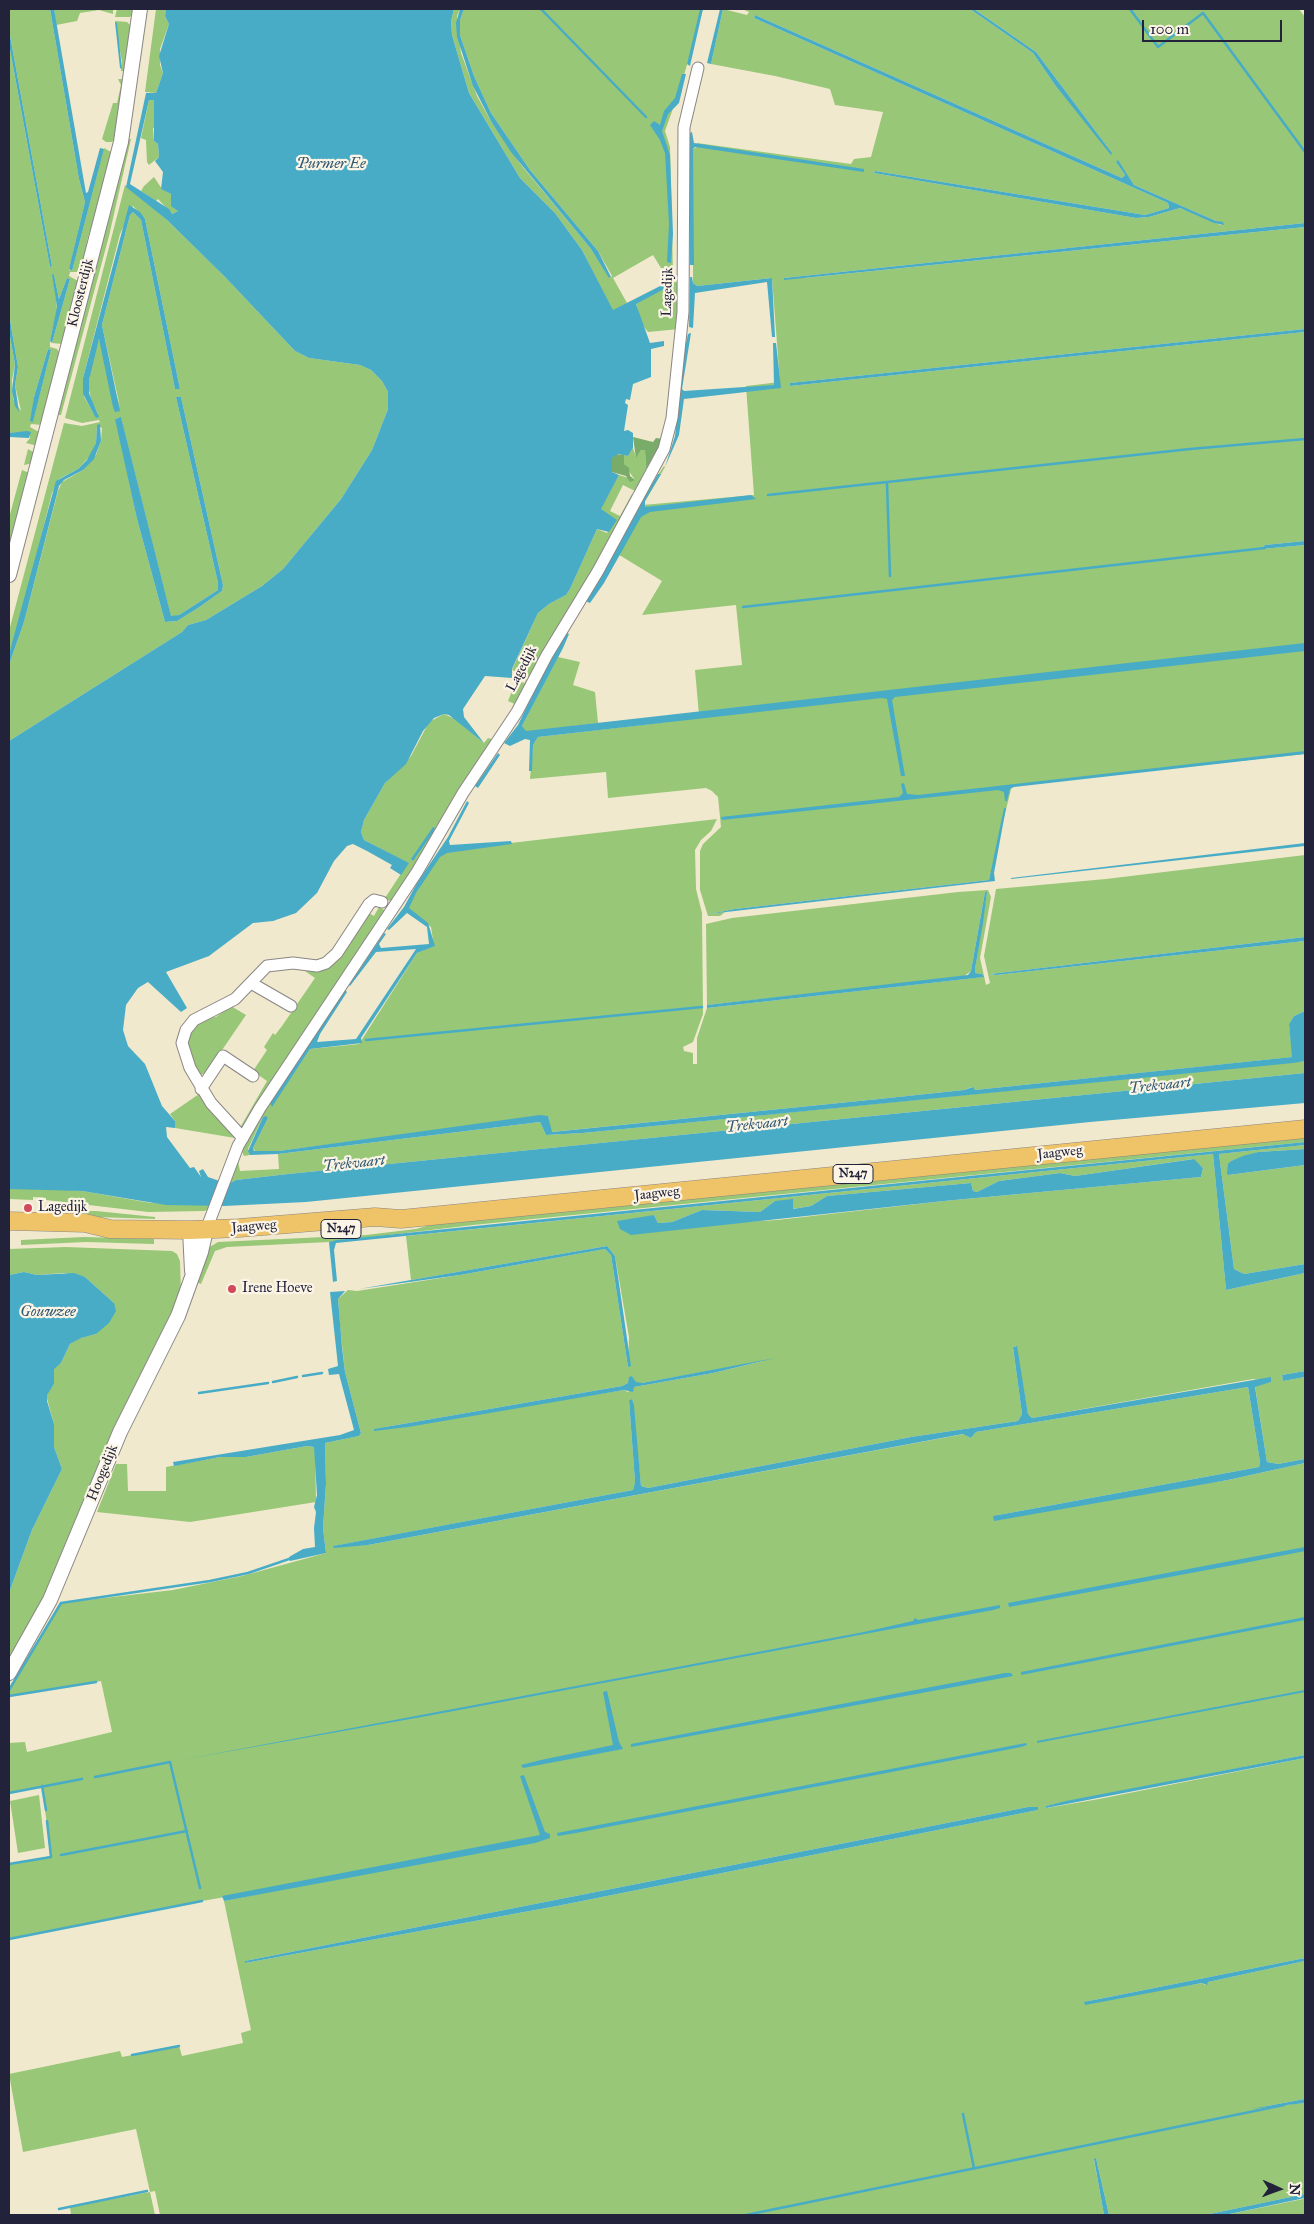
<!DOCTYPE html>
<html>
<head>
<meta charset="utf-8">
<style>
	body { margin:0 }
	#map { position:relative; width:1314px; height:2224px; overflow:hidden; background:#f1e9cd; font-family:"IM FELL Great Primer",serif }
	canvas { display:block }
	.frame { position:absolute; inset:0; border:10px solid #22223b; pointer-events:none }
	.north { position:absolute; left:1254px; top:2164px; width:50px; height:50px; -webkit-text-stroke:4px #fcf5e5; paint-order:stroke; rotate:92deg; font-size:14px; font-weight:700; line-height:20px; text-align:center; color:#22223b }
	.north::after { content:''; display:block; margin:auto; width:18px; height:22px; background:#22223b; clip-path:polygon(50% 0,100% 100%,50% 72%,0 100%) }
	.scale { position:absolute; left:1142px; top:20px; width:140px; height:22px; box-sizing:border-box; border:2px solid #22223b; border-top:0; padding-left:6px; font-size:15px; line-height:18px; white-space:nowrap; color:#22223b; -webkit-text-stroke:4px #fcf5e5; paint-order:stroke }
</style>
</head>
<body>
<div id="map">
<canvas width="1314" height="2224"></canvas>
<div class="frame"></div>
<div class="north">N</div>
<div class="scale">100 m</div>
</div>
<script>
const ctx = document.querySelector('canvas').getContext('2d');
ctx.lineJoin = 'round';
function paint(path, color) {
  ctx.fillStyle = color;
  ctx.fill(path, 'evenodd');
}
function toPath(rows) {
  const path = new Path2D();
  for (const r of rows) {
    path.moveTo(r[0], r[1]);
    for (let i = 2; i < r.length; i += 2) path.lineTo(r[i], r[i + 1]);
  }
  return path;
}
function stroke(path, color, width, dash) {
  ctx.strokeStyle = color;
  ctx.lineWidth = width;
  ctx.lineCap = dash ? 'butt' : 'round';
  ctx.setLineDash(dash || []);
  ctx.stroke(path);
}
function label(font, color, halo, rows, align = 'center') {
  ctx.font = font + ' "IM FELL Great Primer",serif';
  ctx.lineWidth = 4.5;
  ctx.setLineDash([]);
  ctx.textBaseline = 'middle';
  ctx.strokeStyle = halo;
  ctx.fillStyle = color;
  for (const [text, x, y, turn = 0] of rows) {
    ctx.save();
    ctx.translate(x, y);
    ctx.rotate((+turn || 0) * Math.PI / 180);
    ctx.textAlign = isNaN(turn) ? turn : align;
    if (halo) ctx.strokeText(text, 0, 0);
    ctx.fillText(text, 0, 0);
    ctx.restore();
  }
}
const green = toPath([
	[9,9,50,9,79,179,85,202,69,270,72,271,104,148,111,152,104,187,88,237,81,272,70,272,69,276,78,281,62,344,52,343,70,279,67,278,59,299,54,275,57,310,50,341,50,347,57,349,61,355,42,425,31,424,30,427,39,432,36,444,34,445,26,443,30,438,30,432,9,433,9,331,15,364,12,380,13,399,21,411,15,385,18,367,9,314,9,44,50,267,52,266,9,30],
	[48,349,51,350,33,421,34,397],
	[54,9,113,9,113,14,99,10,80,13,77,21,56,25],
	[117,9,136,9,130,17,115,17],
	[156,9,166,9,165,16,169,24,160,49,160,65,163,73,156,93,145,92],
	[454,9,460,9,457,16,461,53,477,96,492,123,522,166,591,249,610,278,612,276,598,251,530,170,491,113,474,76,460,35,460,20,464,9,703,9,680,89,665,131,670,147,673,274,667,274,667,268,661,268,653,255,613,278,627,303,613,311,582,250,555,213,520,178,469,93,452,35,451,21],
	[723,9,747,15,749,12,742,9,970,9,1033,53,1055,85,1112,153,1036,52,974,9,1299,9,1305,17,1305,223,784,278,804,278,1305,227,1305,329,790,383,790,386,1305,332,1305,541,1265,545,1262,549,1305,545,1305,754,1012,785,989,880,735,909,709,914,725,912,720,916,708,916,700,890,700,851,703,844,721,827,718,797,712,791,706,788,608,798,606,772,530,779,533,745,538,737,667,722,699,715,695,670,742,665,736,605,642,615,662,581,616,553,642,505,637,506,664,466,665,467,643,505,754,495,746,386,780,382,772,278,697,286,693,283,693,149,697,147,697,143,851,164,854,159,871,157,883,112,835,105,830,89,775,76,711,64],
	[755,15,1122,178,1125,175,1116,162,1118,161,1134,185,1216,221,1223,226,1180,208,1149,217,1136,218,874,173,875,171,930,180,1145,215,1169,208,1168,203,754,18],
	[115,21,127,22,134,29,126,71,121,71,122,62],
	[118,79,123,79,115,138,112,142,106,142,102,139,113,103,117,103,121,85],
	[149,100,154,100,156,127,153,128,154,141,158,144,159,157,149,165,147,162,146,140,141,138],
	[128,139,131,139,109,236,61,415,58,415,56,413],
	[154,177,162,189,171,194,178,211,172,214,158,199,156,201,141,191,144,186],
	[125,185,167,220,225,277,295,351,309,358,360,365,371,370,382,381,388,392,388,409,372,450,341,499,283,569,262,586,206,620,188,625,182,632,9,741,9,665,24,622,58,491,62,482,83,470,96,455,101,441,102,428,97,425,96,443,91,455,78,469,59,479,52,493,24,605,9,654,9,631,64,423,82,426,100,422,99,420,82,423,65,418],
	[133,206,145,219,180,389,175,389,141,220,133,212,130,215,102,325,120,407,99,339,92,360,88,387,92,401,98,414,93,412,84,397,83,378,120,234],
	[176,397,181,397,223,585,222,591,198,608,177,621,165,622,137,519,116,418,121,418,171,617,179,615,218,590,218,583],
	[671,282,676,282,681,286,679,329,648,332,641,323,636,303,670,286],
	[633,448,636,457,641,450,645,450,646,469,635,491,623,485,610,511,620,516,632,494,634,497,517,705,508,701,516,681,525,683,527,675,512,670,538,613,549,604,566,595,570,589,597,529,607,533,616,521,600,509,619,475,635,480,624,464,624,455,628,456],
	[28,449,35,453,33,463,24,465],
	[22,470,29,473,9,558,9,518],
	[558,657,580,662,573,685,595,692,598,723,526,732,522,726],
	[444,714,455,719,484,743,488,738,495,740,393,903,385,898,408,863,364,840,361,832,364,820,385,783,411,756,429,722],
	[717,819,711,831,701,840,695,850,696,889,702,913,703,1014,693,1042,683,1047,684,1051,693,1053,693,1064,697,1064,697,1038,707,1008,983,977,982,974,975,973,975,969,987,892,985,892,971,971,963,977,707,1005,706,924,732,918,958,892,988,890,991,897,980,958,986,985,990,983,984,956,996,889,1106,879,1305,855,1305,937,990,974,996,975,1305,941,1305,1011,1294,1016,1289,1024,1293,1057,975,1090,972,1087,964,1090,879,1099,551,1132,548,1116,279,1151,255,1151,253,1148,268,1118,263,1117,248,1149,250,1155,244,1156,241,1149,246,1139,344,989,334,1009,306,1047,282,1091,310,1049,359,1044,417,953,434,946,431,927,405,910,442,851],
	[379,907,386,911,357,957,349,963,338,985,242,1130,227,1115,229,1114,238,1125,241,1126,267,1081,253,1071,267,1050,264,1047,273,1033,275,1035,282,1026,315,978,305,971,348,947,365,920,367,912,374,916],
	[231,1006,246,1015,207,1072,198,1076,186,1046,191,1028,205,1018,216,1017],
	[1305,1061,1305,1073,288,1174,236,1180,228,1184,238,1161,240,1171,279,1169,278,1154,540,1122,546,1135,583,1133],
	[199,1094,208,1106,235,1138,175,1128,175,1121,170,1114],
	[1305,1135,1305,1142,473,1225,329,1242,227,1247,215,1251,201,1284,196,1282,208,1248,218,1242,366,1235,416,1229,437,1223],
	[1305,1145,1305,1149,1258,1152,1231,1161,1228,1175,1305,1165,1305,1264,1244,1274,1234,1269,1219,1154],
	[1213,1154,1226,1290,1305,1273,1305,1371,1282,1375,1283,1381,1305,1377,1305,1459,1278,1464,1267,1462,1255,1386,1271,1382,1253,1379,1032,1418,1028,1414,1016,1346,1013,1347,1022,1414,1018,1421,911,1437,648,1488,641,1486,632,1399,629,1400,635,1482,633,1490,334,1546,368,1545,964,1434,971,1438,976,1432,1248,1387,1260,1462,1259,1467,993,1516,1228,1480,1305,1463,1305,1755,1046,1806,1047,1808,1099,1799,1305,1758,1305,1958,1084,2002,1203,1983,1205,1985,1208,1982,1305,1961,1305,2099,1262,2107,1305,2103,1305,2194,1205,2215,1109,2215,1096,2158,1094,2160,1104,2215,160,2215,155,2191,150,2192,155,2215,71,2215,70,2207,150,2192,136,2129,23,2152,9,2074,120,2051,122,2057,179,2046,182,2056,243,2043,241,2033,251,2030,224,1901,363,1873,202,1901,9,1939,9,1864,51,1856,42,1787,9,1793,9,1743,25,1742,27,1752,112,1732,101,1681,9,1696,9,1690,61,1603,173,1590,242,1576,326,1553,323,1528,326,1484,325,1443,359,1436,361,1433,345,1372,340,1326,338,1299,348,1290,357,1291,460,1275,605,1249,611,1255,628,1367,629,1337,615,1256,607,1246,411,1280,406,1236],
	[1193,1159,1203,1168,1201,1177,944,1201,777,1220,620,1229,654,1215,658,1223,672,1222,702,1210,760,1212,775,1201,792,1209,811,1206,827,1196,971,1183,973,1191,977,1192,999,1181,1060,1173,1075,1176],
	[763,1361,713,1373,634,1387,628,1392,624,1390,374,1429,622,1386,628,1383,632,1376,636,1383,642,1383],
	[1028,1807,1037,1807,1038,1810,557,1906,245,1963,245,1961],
	[44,1188,82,1191,151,1203,210,1205,208,1210,204,1211,148,1212,46,1200,46,1198,33,1197,33,1200,9,1199,9,1189],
	[71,1211,96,1211,155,1217,155,1219,96,1217],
	[84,1237,154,1239,154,1244,86,1242,21,1245,21,1240],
	[66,1247,172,1251,177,1254,180,1261,181,1294,59,1568,27,1633,9,1656,9,1593,32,1530,62,1469,54,1447,54,1424,46,1395,54,1384,54,1368,61,1363,70,1344,80,1338,96,1334,114,1303,85,1277,64,1273,37,1275,24,1272,9,1275,9,1249],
	[307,1446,315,1447,316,1502,190,1522,97,1512,116,1464,127,1464,128,1491,166,1491,166,1467,220,1457,246,1457],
	[39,1795,45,1848,18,1853,10,1801],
	[1305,2198,1305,2215,1225,2215,1303,2199]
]);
const forest = toPath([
	[633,437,653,442,656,438,663,439,646,469,645,450,641,450,636,458],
	[615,454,624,455,624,464,629,468,630,476,635,480,630,482,626,476,612,472,612,458]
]);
const water = toPath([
	[50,9,54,9,86,193,88,192,100,148,104,149,72,271,69,269,85,202,79,179],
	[166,9,454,9,451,21,452,35,469,93,520,178,555,213,582,250,613,310,668,282,669,278,671,278,670,286,636,304,650,343,664,341,664,346,651,349,651,377,633,384,630,400,626,399,625,403,628,405,624,431,628,430,633,433,633,448,628,456,618,454,612,458,612,472,619,475,601,509,617,520,609,532,597,529,570,589,566,595,549,604,538,613,512,669,512,678,485,676,463,709,464,717,484,743,449,715,444,714,434,718,423,731,406,764,385,783,364,820,361,832,364,840,409,863,401,875,390,868,392,865,367,851,353,844,347,846,334,861,317,893,296,913,273,921,253,923,209,956,166,972,187,1008,181,1012,148,982,138,988,126,1005,123,1030,128,1046,145,1064,162,1106,175,1121,175,1128,166,1127,167,1137,190,1168,194,1167,201,1177,199,1171,203,1169,208,1177,228,1184,236,1180,288,1174,1305,1073,1305,1103,1090,1122,306,1202,224,1206,166,1205,82,1191,9,1189,9,741,182,632,188,625,206,620,262,586,283,569,341,499,372,450,388,409,388,392,382,381,371,370,360,365,309,358,295,351,225,277,167,220,126,187,146,93,156,93,163,73,159,56,169,24,165,16],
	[149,100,154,100,154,141,158,144,159,157,155,161,163,172,161,189,171,194,171,206,178,211,172,214,169,209,130,184],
	[460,9,464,9,460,20,460,35,474,76,491,113,530,170,598,251,611,277,609,278,591,249,511,152,492,123,473,86,457,37,456,23],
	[700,9,703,9,690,66,687,64],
	[720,9,723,9,711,64,707,63],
	[970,9,974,9,1036,52,1112,153,1111,155,1055,85,1033,53],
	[755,15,1122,178,1125,175,1116,162,1118,160,1134,185,1216,221,1223,222,1224,225,1214,223,1180,208,1149,217,1136,218,874,173,875,171,930,180,1145,215,1169,208,1168,203,754,18],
	[115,22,117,23,122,69,120,68],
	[9,30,52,266,50,267,9,44],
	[682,74,686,74,679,103,668,114,662,131,670,155,673,234,671,263,667,262,669,224,665,153,660,140,650,125,654,121,660,125,664,111,675,98],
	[692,132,694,143,864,169,864,172,695,147,693,149,694,265,690,265,690,133],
	[129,205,140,212,145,219,180,389,175,389,141,220,133,212,130,215,102,325,120,411,115,412,113,407,99,339,89,380,89,393,99,417,96,418,83,394,83,378],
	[1305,223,1305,227,784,280,784,278],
	[52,274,54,275,59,299,67,278,70,279,52,343,50,341,57,307],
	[690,277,692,277,693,283,697,286,772,278,775,337,772,337,767,282,695,293,693,328,689,327],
	[9,314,18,367,15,385,19,412,15,406,12,391,15,364,9,331],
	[1305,329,1305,332,790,386,790,383],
	[691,333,682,389,684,391,774,385,773,343,776,343,781,388,684,399,679,435,665,467,675,436,685,347,688,334],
	[48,349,51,350,33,422,30,421,34,397],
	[176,397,181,397,223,585,222,591,198,608,177,621,165,622,137,519,115,419,121,417,171,616,179,615,218,590,218,583],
	[100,424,101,441,94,459,83,470,64,480,59,486,24,622,9,665,9,654,56,481,78,469,87,460,96,443,97,425],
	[27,431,31,432,29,438,9,437,9,433],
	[658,474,661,474,645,501,645,507,751,495,756,499,650,512,641,517,604,583,590,603,585,601],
	[1305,541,1305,545,1262,549,1265,545],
	[567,633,569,634,563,648,522,726,526,731,1305,643,1305,651,895,697,892,700,905,776,901,776,887,699,882,698,538,737,533,745,532,771,529,771,530,740,525,739,510,746,504,743,518,725,547,665],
	[1305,751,1305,754,1014,787,1010,789,1007,801,1005,801,1004,792,998,790,722,820,721,817,899,797,903,793,901,784,904,783,907,794,918,795],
	[498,753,500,755,478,788,475,786],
	[467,801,469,803,449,841,450,845,511,841,512,844,447,853,440,857,416,893,409,908,428,923,435,946,417,953,361,1038,362,1043,310,1049,272,1107,270,1103,282,1083,345,990,347,992,320,1034,317,1042,356,1039,416,949,376,952,350,986,349,985,384,933,386,934,379,944,381,948,429,944,427,927,407,913,389,930,387,929,404,907,417,883,448,837],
	[1004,808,1006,808,994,873,995,881,709,914,735,909,989,880],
	[433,827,435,828,432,834,413,861,411,859],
	[1305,843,1305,846,1011,879,1011,878],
	[985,892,987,892,983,923,975,969,975,973,982,974,984,977,707,1008,707,1005,968,975,971,971],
	[1305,937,1305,941,996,975,990,974],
	[1305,1011,1305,1061,1293,1063,583,1133,546,1135,540,1122,278,1154,250,1155,248,1151,263,1117,266,1116,268,1118,253,1148,254,1151,279,1151,540,1115,548,1116,552,1132,879,1099,964,1090,973,1087,975,1090,1292,1057,1289,1024,1294,1016],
	[1305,1142,1305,1145,1219,1154,1234,1269,1244,1274,1305,1264,1305,1273,1226,1290,1213,1154,336,1243,334,1250,337,1281,333,1282,329,1242,337,1240],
	[1305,1149,1305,1165,1228,1175,1227,1173,1228,1164,1231,1161,1243,1156,1258,1152],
	[1194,1159,1203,1168,1201,1177,944,1201,631,1235,620,1229,617,1221,654,1215,658,1223,672,1222,702,1210,760,1212,775,1201,793,1199,793,1209,811,1206,827,1196,971,1183,973,1191,977,1192,999,1181,1060,1173,1075,1176],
	[607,1246,615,1256,631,1366,628,1367,611,1255,605,1249,460,1275,359,1289],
	[24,1272,37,1275,74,1273,85,1277,114,1303,116,1311,109,1323,96,1334,81,1338,70,1344,61,1363,54,1369,54,1384,47,1395,47,1401,54,1424,54,1447,62,1469,32,1530,9,1593,9,1275],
	[345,1291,338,1299,342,1347,345,1372,361,1433,359,1436,325,1443,326,1484,323,1528,326,1553,290,1561,289,1557,303,1549,315,1547,314,1528,316,1512,314,1507,317,1495,314,1447,307,1446,246,1457,220,1457,174,1466,173,1462,340,1435,354,1430,339,1374,329,1375,328,1369,338,1366,330,1292],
	[1017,1346,1028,1414,1032,1418,1271,1377,1271,1382,1255,1387,1267,1462,1278,1464,1305,1459,1305,1463,1228,1480,994,1521,993,1516,1259,1467,1260,1462,1248,1387,976,1432,971,1438,963,1434,368,1545,334,1548,333,1546,633,1490,635,1482,629,1400,632,1399,634,1406,641,1486,648,1488,911,1437,1018,1421,1022,1414,1013,1347],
	[775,1358,713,1373,634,1387,633,1392,624,1390,408,1427,374,1431,374,1429,622,1386,628,1383,629,1377,632,1376,636,1382,642,1383],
	[1305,1371,1305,1377,1283,1381,1282,1375],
	[1305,1547,1305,1551,1239,1564,1009,1607,1008,1603],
	[1000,1605,1000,1608,993,1610,427,1716,181,1760,864,1632,913,1621,915,1618,918,1620],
	[1305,1617,1305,1620,1021,1675,1021,1672],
	[1005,1673,1011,1673,1013,1676,631,1747,631,1744],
	[1305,1690,1305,1692,1037,1743,1037,1741],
	[607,1691,619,1742,623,1749,523,1768,521,1765,541,1760,613,1745,603,1692],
	[1026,1743,1027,1745,1021,1747,576,1833,558,1836,557,1833],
	[1305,1755,1305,1758,1046,1808,1046,1806,1066,1801],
	[524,1775,545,1832,550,1834,550,1838,535,1843,224,1901,222,1896,540,1835,520,1776],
	[1028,1807,1038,1807,1038,1810,557,1906,245,1963,245,1961],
	[1305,1958,1305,1961,1208,1982,1207,1985,1202,1983,1085,2005,1084,2002],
	[1305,2099,1305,2103,1251,2109],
	[1096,2158,1109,2215,1104,2215,1094,2159],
	[1305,2194,1305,2198,1225,2215,1205,2215]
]);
const stream = toPath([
	[541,9,646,117],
	[1130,9,1158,47,1203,13,1305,152],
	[887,483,890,576],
	[768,495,1190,449,1305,439],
	[743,607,1265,548],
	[366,1040,702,1007],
	[303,1376,322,1373],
	[273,1382,297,1377],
	[199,1393,268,1383],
	[9,1690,61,1603,210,1581,248,1573,292,1558],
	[9,1696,96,1682],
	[95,1777,170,1762,200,1888],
	[42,1786,46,1810],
	[9,1793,82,1779],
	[61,1855,187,1831],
	[9,1864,51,1857,47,1821],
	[9,1939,202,1901],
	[132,2055,179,2046],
	[963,2114,974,2168],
	[59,2209,147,2191],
	[746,2215,1284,2105]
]);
const minor = toPath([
	[251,983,291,1006],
	[201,1089,223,1056,253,1076],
	[243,1138,211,1103,190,1068,182,1043,186,1030,194,1020,235,999,267,966,293,963,317,966,326,963,337,953,369,904,374,900,382,902],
	[206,1230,238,1146,260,1108,417,872,463,793,517,712,547,655,598,571,664,449,672,418,683,312,684,127,698,68]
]);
const tertiary = toPath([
	[9,575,121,142,140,9],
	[190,1230,192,1271],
	[9,1673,50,1600,120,1432,178,1316,201,1252,206,1230]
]);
const primary = toPath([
	[9,1221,85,1223,110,1229,190,1230,239,1228,375,1217,401,1219,1305,1129]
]);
const markers = [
	[28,1208,5,"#d1495b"],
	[232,1289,5,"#d1495b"]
];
const shields = [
	[853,1174,40],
	[341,1229,40]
];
const shieldNames = [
	["N247",853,1174],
	["N247",341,1229]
];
const streetNames = [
	["Lagedijk",668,292,-88],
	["Kloosterdijk",81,293,-76],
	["Lagedijk",522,669,-62],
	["Jaagweg",1060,1153,-6],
	["Jaagweg",657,1194,-6],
	["Jaagweg",254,1227,-4],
	["Hoogedijk",103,1473,-68]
];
const poiNames = [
	["Lagedijk",38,1208],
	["Irene Hoeve",242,1289]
];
const waterNames = [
	["Purmer Ee",331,164],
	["Trekvaart",1160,1086,-6],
	["Trekvaart",757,1125,-6],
	["Trekvaart",354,1164,-6],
	["Gouwzee",48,1312]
];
paint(green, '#97c777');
paint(forest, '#79ac68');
paint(water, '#48acc7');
stroke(stream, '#48acc7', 2.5);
stroke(minor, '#8a8684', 13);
stroke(tertiary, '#8a8684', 16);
stroke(primary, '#8a8684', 19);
stroke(minor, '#fff', 11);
stroke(tertiary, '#fff', 14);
stroke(primary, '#efc469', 18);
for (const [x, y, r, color] of markers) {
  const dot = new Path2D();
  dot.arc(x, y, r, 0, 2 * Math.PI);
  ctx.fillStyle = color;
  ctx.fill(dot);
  stroke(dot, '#fcf5e5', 2);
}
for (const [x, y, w] of shields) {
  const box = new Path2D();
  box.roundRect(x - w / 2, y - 9.5, w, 19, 4);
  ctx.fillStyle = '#fcf5e5';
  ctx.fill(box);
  stroke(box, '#22223b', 1);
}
label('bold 12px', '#22223b', null, shieldNames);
label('14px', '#22223b', '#fcf5e5', streetNames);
label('14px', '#22223b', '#fcf5e5', poiNames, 'left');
label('italic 15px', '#315973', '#fcf5e5', waterNames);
</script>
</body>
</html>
